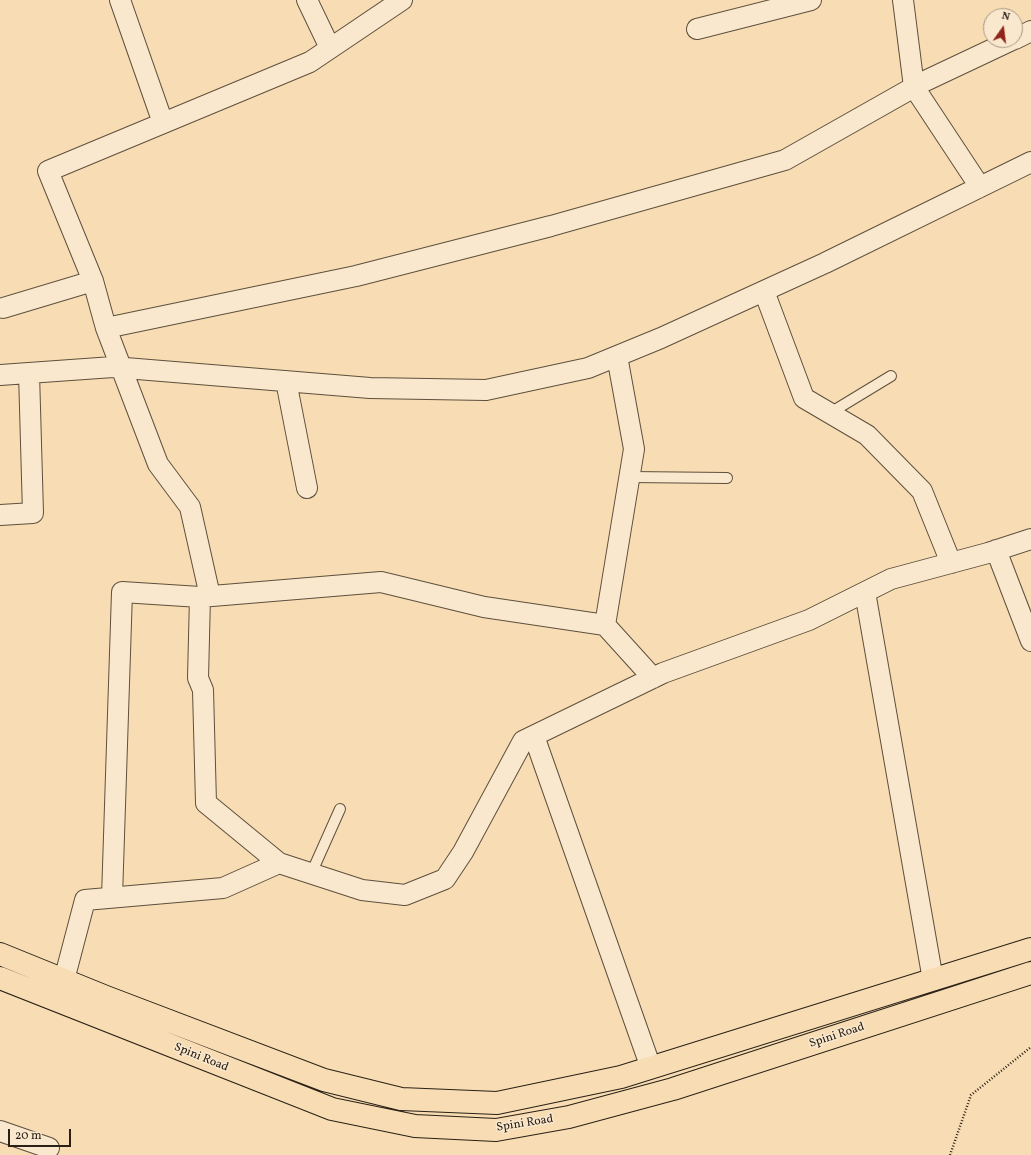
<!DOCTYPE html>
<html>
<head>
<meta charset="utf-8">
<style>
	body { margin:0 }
	#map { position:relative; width:1031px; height:1155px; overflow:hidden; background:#f8dcb3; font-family:Vollkorn,serif }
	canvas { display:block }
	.north { position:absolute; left:983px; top:8px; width:40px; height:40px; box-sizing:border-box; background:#fae8ce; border:1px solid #a69884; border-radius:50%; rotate:14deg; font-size:11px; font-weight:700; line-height:16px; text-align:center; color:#292116 }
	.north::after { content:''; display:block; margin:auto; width:14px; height:18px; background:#8f2418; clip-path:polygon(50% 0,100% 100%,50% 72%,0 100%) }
	.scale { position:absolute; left:8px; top:1129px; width:63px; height:18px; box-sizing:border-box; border:2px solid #292116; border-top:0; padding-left:5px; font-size:12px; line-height:14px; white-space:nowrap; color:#292116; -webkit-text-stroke:3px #fae8ce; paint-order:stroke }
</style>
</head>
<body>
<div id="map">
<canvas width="1031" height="1155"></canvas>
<div class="north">N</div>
<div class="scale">20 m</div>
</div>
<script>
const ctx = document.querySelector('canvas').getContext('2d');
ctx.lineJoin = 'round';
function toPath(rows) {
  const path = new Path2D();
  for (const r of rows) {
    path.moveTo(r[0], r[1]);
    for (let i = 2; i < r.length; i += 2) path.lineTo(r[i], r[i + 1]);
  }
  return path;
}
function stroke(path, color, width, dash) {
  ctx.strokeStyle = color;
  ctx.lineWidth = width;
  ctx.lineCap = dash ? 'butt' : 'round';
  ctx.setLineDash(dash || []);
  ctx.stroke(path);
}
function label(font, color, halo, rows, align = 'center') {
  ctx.font = font + ' Vollkorn,serif';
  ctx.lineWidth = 3;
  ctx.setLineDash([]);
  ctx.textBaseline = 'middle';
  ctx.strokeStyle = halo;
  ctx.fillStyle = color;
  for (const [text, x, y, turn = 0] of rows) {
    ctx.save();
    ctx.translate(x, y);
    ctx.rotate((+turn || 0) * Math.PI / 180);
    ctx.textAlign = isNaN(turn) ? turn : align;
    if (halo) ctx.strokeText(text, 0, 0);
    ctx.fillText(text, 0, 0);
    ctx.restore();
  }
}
const path = toPath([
	[950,1155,971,1095,1031,1047]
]);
const lane = toPath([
	[830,413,891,376],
	[629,477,727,478],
	[311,874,340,809]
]);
const street = toPath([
	[120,0,163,123],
	[307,0,330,48],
	[903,0,914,87,980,187],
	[697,29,811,0],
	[1015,39,1031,31],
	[764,291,804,398,867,435,922,491,951,563],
	[3,308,93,281],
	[106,328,356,276,551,226,785,160,923,82,1012,40],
	[0,375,113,367,370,388,486,390,588,368,661,338,825,263,1031,162],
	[286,381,307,488],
	[0,515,33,513,29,373],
	[996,550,1031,641],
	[865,592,933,980],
	[210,596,190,507,158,464,106,328,93,281,48,171,310,62,402,0],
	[200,597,198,678,203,690,206,803,279,863],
	[605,625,634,449,617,356],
	[534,736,651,1068],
	[112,897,122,592,200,597,381,582,484,607,605,625,653,678],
	[64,980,85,900,223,888,279,863,362,890,405,895,445,879,463,852,523,741,663,673,809,620,891,579,988,553,1031,539],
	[0,1131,49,1148]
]);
const primary = toPath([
	[0,954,106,997,324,1080,401,1099,497,1103,621,1077,1031,949],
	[0,978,332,1109,415,1126,496,1130,569,1117,673,1089,1031,973]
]);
const streetNames = [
	["Spini Road",837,1036,-18],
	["Spini Road",201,1058,22],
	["Spini Road",525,1124,-9]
];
stroke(lane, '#5d503d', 12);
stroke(street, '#5d503d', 22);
stroke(primary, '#292116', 24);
stroke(path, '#292116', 2.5, [1, 2]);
stroke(lane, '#fae8ce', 10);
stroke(street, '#fae8ce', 20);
stroke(primary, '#f8dcb3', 22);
label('12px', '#292116', '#fae8ce', streetNames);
</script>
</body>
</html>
